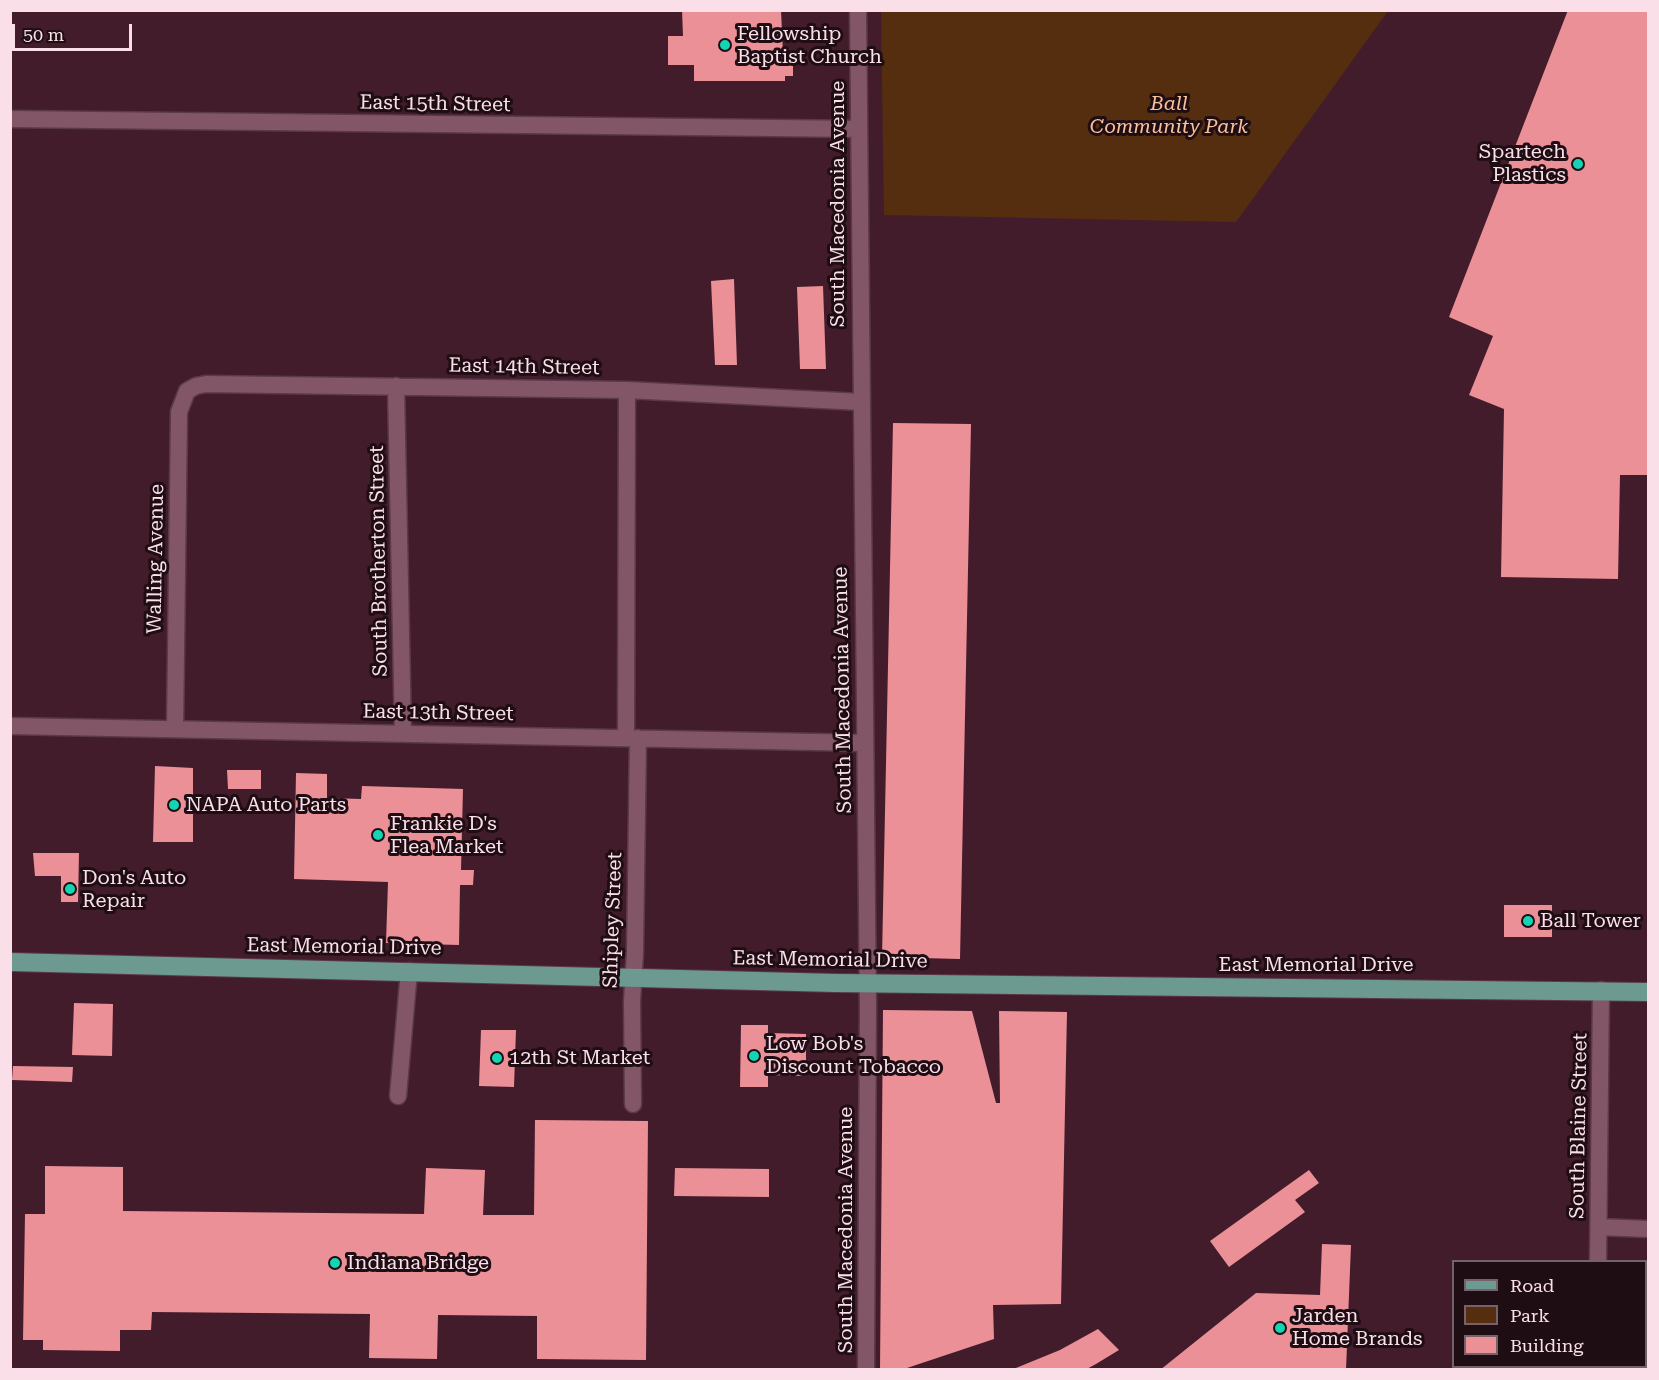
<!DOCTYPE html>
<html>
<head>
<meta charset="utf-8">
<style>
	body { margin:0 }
	#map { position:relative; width:1659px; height:1380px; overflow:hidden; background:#431c2c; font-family:"Roboto Serif",serif }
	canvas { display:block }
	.frame { position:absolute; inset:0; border:12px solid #fadfe8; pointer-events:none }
	.legend { position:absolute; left:1452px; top:1260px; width:195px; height:108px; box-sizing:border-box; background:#1f0d14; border:2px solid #776169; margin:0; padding:8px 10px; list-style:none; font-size:18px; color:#fadfe8 }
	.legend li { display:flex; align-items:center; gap:12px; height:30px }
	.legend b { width:30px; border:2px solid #776169 }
	.scale { position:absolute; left:12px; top:24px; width:120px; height:27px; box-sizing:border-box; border:3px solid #fadfe8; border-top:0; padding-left:8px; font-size:18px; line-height:21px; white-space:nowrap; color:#fadfe8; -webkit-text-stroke:4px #1f0d14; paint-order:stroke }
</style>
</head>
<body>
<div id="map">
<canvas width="1659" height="1380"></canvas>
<div class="frame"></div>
<ul class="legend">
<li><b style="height:8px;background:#6c9a91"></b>Road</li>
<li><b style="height:16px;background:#542e0f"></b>Park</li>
<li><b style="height:16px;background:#eb9097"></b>Building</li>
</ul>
<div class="scale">50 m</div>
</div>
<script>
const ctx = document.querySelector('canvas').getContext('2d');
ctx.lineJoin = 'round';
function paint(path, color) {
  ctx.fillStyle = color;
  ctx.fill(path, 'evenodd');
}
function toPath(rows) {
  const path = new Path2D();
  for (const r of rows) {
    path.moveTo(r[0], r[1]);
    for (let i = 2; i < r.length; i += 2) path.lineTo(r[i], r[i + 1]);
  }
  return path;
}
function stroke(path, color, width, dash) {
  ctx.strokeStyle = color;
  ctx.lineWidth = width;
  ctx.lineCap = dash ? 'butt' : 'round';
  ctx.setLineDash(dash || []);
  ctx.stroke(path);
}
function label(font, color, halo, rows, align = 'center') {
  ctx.font = font + ' "Roboto Serif",serif';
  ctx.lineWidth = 6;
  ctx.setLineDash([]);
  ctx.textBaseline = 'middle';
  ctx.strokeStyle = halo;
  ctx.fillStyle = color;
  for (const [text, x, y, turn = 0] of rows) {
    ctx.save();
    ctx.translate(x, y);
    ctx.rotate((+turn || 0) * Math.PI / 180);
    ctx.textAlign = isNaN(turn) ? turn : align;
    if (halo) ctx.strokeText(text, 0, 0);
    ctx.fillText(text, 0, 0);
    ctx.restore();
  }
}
const green = toPath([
	[881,11,881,10,1388,11,1236,222,884,215]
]);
const building = toPath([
	[682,10,781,10,783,54,793,53,793,76,785,76,785,81,694,81,694,65,668,65,668,36,683,36],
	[1568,10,1648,10,1648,475,1620,475,1618,579,1501,577,1504,409,1469,395,1493,336,1449,317],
	[734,279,737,365,715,365,711,281],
	[823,286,826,369,800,369,797,287],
	[893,423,971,424,960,959,882,957],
	[155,766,193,768,193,842,153,842],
	[227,770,261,770,261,789,228,789],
	[296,773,327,774,327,798,361,799,362,786,463,789,461,870,474,870,473,885,460,885,459,945,386,943,388,882,294,879],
	[33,853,79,853,78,902,61,902,61,876,35,876],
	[1504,905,1552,905,1552,937,1504,937],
	[74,1003,113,1004,112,1056,72,1055],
	[883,1010,972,1011,996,1103,1000,1103,999,1011,1067,1012,1061,1304,993,1305,994,1339,901,1370,880,1370],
	[741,1025,768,1025,768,1033,806,1034,806,1076,768,1075,768,1087,740,1087],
	[481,1030,516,1030,514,1087,479,1086],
	[13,1066,73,1067,72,1082,12,1080],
	[535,1120,648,1121,646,1360,537,1359,537,1316,438,1315,437,1359,369,1358,370,1314,152,1312,151,1330,120,1330,120,1351,43,1350,43,1340,23,1340,25,1214,45,1214,45,1166,123,1167,123,1211,424,1214,426,1168,485,1170,483,1215,534,1215],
	[675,1168,769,1169,769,1197,674,1196],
	[1309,1170,1319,1183,1295,1200,1305,1212,1229,1267,1210,1241],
	[1322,1244,1351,1245,1346,1370,1160,1370,1256,1293,1320,1295],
	[1098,1329,1119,1350,1096,1364,1085,1370,1011,1370,1060,1350]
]);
const minor = toPath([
	[858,10,868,1008,866,1370],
	[10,119,859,129],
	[396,386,403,734],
	[10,726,865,743],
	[175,729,179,412,187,391,196,386,206,384,627,390,861,402],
	[626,737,627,390],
	[398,1096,409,971],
	[633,1104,632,1001,635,952,638,738],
	[1599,1227,1648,1229],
	[1598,1262,1601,990],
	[1597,1370,1597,1366]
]);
const major = toPath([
	[10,962,836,983,1648,992]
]);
const markers = [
	[725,45,6,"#14d5b3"],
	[1578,164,6,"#14d5b3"],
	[174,805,6,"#14d5b3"],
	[378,835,6,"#14d5b3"],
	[70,889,6,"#14d5b3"],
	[1528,921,6,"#14d5b3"],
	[754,1056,6,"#14d5b3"],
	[497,1058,6,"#14d5b3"],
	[335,1263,6,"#14d5b3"],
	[1280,1328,6,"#14d5b3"]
];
const poiNames = [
	["Fellowship",737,34],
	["Baptist Church",737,57],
	["Spartech",1566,152,"right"],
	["Plastics",1566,175,"right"],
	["NAPA Auto Parts",186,805],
	["Frankie D's",390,824],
	["Flea Market",390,847],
	["Don's Auto",82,878],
	["Repair",82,901],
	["Ball Tower",1540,921],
	["Low Bob's",766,1044],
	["Discount Tobacco",766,1067],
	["12th St Market",509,1058],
	["Indiana Bridge",347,1263],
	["Jarden",1292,1316],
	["Home Brands",1292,1339]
];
const streetNames = [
	["East 15th Street",435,104,1],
	["South Macedonia Avenue",838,204,-90],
	["East 14th Street",524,367,1],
	["Walling Avenue",156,559,-89],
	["South Brotherton Street",379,561,-91],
	["South Macedonia Avenue",843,690,-91],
	["East 13th Street",438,713,1],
	["Shipley Street",613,920,-88],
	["East Memorial Drive",344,947,1],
	["East Memorial Drive",830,960,1],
	["East Memorial Drive",1316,965],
	["South Blaine Street",1579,1126,-89],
	["South Macedonia Avenue",846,1230,-90]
];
const parkNames = [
	["Ball",1169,104],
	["Community Park",1169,127]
];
paint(green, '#542e0f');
paint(building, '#eb9097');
stroke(minor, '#5a3948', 19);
stroke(major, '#5a3948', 20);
stroke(minor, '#825666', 16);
stroke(major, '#6c9a91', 18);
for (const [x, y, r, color] of markers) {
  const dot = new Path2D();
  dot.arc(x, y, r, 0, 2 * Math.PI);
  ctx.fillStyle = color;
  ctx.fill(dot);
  stroke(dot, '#1f0d14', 2);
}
label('20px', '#fadfe8', '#1f0d14', poiNames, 'left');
label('20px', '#fadfe8', '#1f0d14', streetNames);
label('italic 20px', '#fac19a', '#1f0d14', parkNames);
</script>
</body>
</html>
